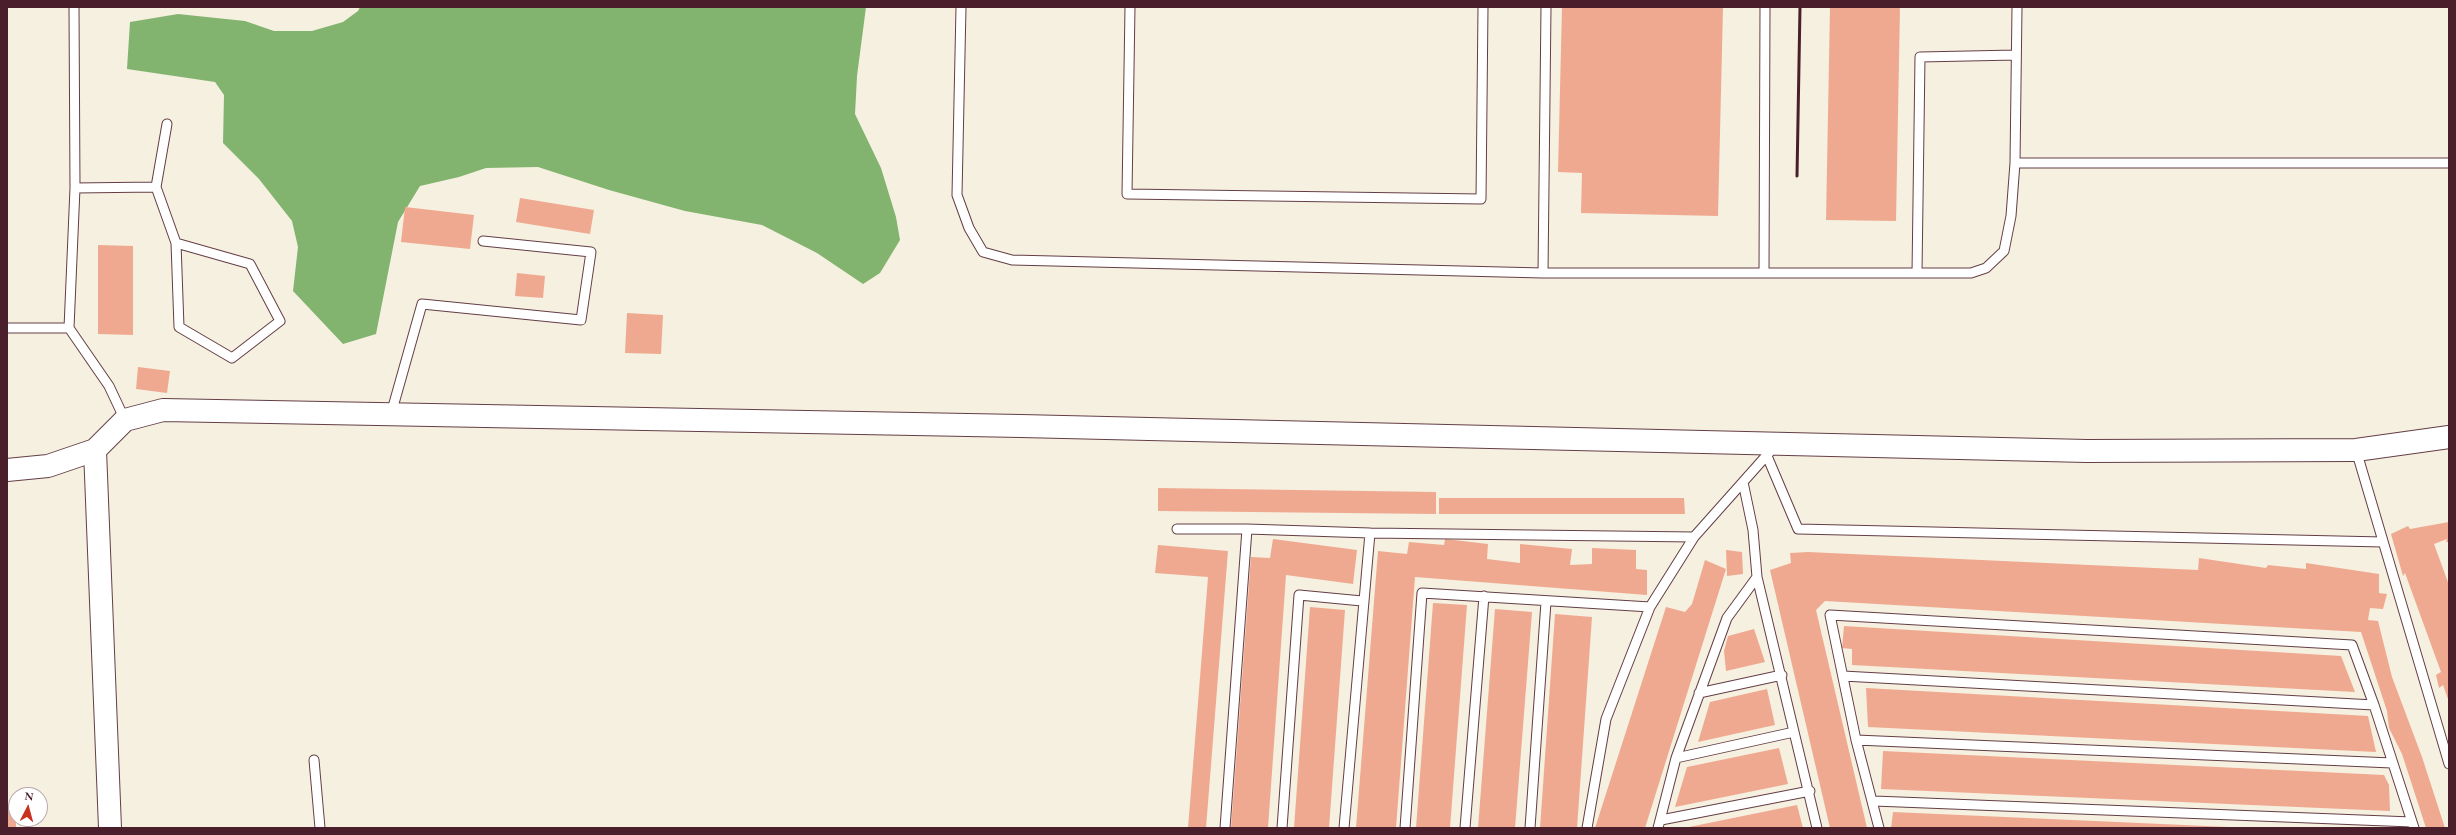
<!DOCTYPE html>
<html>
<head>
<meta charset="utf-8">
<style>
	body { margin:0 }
	#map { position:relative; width:2456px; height:835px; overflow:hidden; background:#f5f0df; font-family:"EB Garamond",serif }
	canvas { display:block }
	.frame { position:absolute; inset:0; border:8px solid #4a1f2b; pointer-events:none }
	.north { position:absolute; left:8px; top:787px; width:40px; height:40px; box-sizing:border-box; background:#fff; border:1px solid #b7a5aa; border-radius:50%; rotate:6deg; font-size:11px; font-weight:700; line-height:16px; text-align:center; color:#4a1f2b }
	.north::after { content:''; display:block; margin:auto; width:14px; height:18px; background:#c8321e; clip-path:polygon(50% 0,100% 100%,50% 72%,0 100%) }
</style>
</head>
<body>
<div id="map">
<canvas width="2456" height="835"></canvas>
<div class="frame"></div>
<div class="north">N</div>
</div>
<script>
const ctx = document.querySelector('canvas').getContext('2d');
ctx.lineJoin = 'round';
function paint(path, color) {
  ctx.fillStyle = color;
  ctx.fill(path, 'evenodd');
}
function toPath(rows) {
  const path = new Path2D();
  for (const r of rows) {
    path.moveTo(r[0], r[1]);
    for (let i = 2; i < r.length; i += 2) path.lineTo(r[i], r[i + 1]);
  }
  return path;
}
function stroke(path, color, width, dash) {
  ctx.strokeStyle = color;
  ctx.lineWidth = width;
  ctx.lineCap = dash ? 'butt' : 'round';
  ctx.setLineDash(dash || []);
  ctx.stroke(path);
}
const forest = toPath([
	[360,7,866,7,857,76,855,114,881,168,896,217,900,240,880,273,863,284,817,253,762,225,685,211,609,190,538,167,486,168,459,177,420,186,398,222,376,334,343,344,293,291,298,247,292,221,259,179,223,143,224,95,215,82,127,69,130,22,178,14,245,21,274,31,312,31,343,22,358,11]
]);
const building = toPath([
	[1562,7,1723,7,1718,216,1581,213,1582,173,1558,172],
	[1830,7,1900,7,1896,221,1826,220],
	[520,198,594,210,590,234,516,222],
	[405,207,474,215,470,249,401,242],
	[98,245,133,246,133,335,98,334],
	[517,273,545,276,543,298,515,296],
	[627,313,663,315,661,354,625,353],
	[138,367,170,371,167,393,136,389],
	[1158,488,1436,492,1436,514,1158,511],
	[1439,498,1684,498,1685,514,1439,514],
	[2449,522,2449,542,2446,542,2447,539,2434,544,2449,585,2449,702,2443,685,2439,688,2436,675,2441,672,2405,573,2403,576,2391,534,2408,526,2410,529],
	[1273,539,1357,550,1353,584,1286,575,1268,828,1231,828,1251,557,1270,558],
	[1445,539,1488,544,1487,559,1520,563,1520,544,1572,549,1570,565,1592,564,1592,548,1636,550,1636,569,1647,570,1647,595,1415,577,1396,828,1356,828,1378,551,1407,554,1409,542,1444,545],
	[1158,545,1228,551,1206,828,1188,828,1208,577,1155,573],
	[1726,550,1742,552,1743,574,1727,576],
	[1808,552,2198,570,2199,558,2266,568,2268,565,2306,569,2306,563,2379,574,2379,593,2387,594,2383,609,2370,608,2368,620,2378,621,2392,677,2422,757,2445,828,2426,828,2402,754,2389,728,2387,711,2361,632,1825,601,1816,610,1867,828,1830,828,1770,570,1791,563,1790,553],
	[1705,560,1726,569,1645,828,1595,828,1666,607,1685,612,1692,604],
	[1433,603,1467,605,1450,828,1416,828],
	[1310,607,1345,610,1329,828,1294,828],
	[1495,609,1532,612,1515,828,1478,828],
	[1555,614,1592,617,1577,828,1540,828],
	[1844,626,2341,656,2355,692,1852,665,1852,649,1842,648],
	[1754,629,1765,662,1726,671,1724,651,1728,636],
	[1866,688,2368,716,2376,752,1868,727],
	[1767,689,1775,725,1698,742,1710,702],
	[1779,748,1788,784,1675,807,1687,767],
	[1883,751,2384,775,2389,785,2390,811,1881,789],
	[1797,805,1803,828,1689,828,1689,827],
	[7,806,16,806,16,828,7,828],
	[1893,812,2229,827,2229,828,1891,828]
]);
const lane = toPath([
	[74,7,75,188,69,328,109,386,125,420],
	[961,7,957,195,969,228,983,252,1012,260,1543,273,1971,273,1986,268,2004,251,2011,216,2015,163,2017,7],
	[1130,7,1127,194,1481,199,1483,7],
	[2015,163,2449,163],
	[156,187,176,243,179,327,232,358,280,321,250,264,176,243],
	[75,188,156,187,167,124],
	[1543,273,1546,7],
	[1764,273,1765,7],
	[1917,273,1920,57,2016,55],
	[7,328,69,328],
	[391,414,422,304,581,320,591,252,483,241],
	[2356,450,2449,764],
	[1767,456,1798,529,2383,542],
	[1743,482,1753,530,1757,577,1817,828],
	[1177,529,1247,529],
	[1843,676,2374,705],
	[1699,693,1782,675],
	[1856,740,2392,763],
	[1676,758,1794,732],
	[314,760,320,828],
	[1874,801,2412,822],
	[1661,820,1810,791],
	[1225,828,1247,529,1370,533,1694,537,1775,446],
	[1282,828,1299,595,1362,601],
	[1344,828,1370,533],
	[1405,828,1422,593,1650,607],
	[1465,828,1484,596],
	[1530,828,1546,602],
	[1587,828,1606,719,1650,607,1694,537],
	[1658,828,1676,758,1727,618,1757,577],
	[1879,828,1856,740,1830,615,2352,645,2374,705,2414,828]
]);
const secondary = toPath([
	[7,470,48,466,95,450],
	[110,828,95,450,125,420,163,410,1021,426,2087,451,2356,450,2449,437]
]);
const rail = toPath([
	[1797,176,1800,7]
]);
paint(forest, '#82b46f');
paint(building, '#f0a991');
stroke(lane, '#643e46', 11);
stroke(secondary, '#643e46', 24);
stroke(lane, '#fff', 9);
stroke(secondary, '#fff', 22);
stroke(rail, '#4a1f2b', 3);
</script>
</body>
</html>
